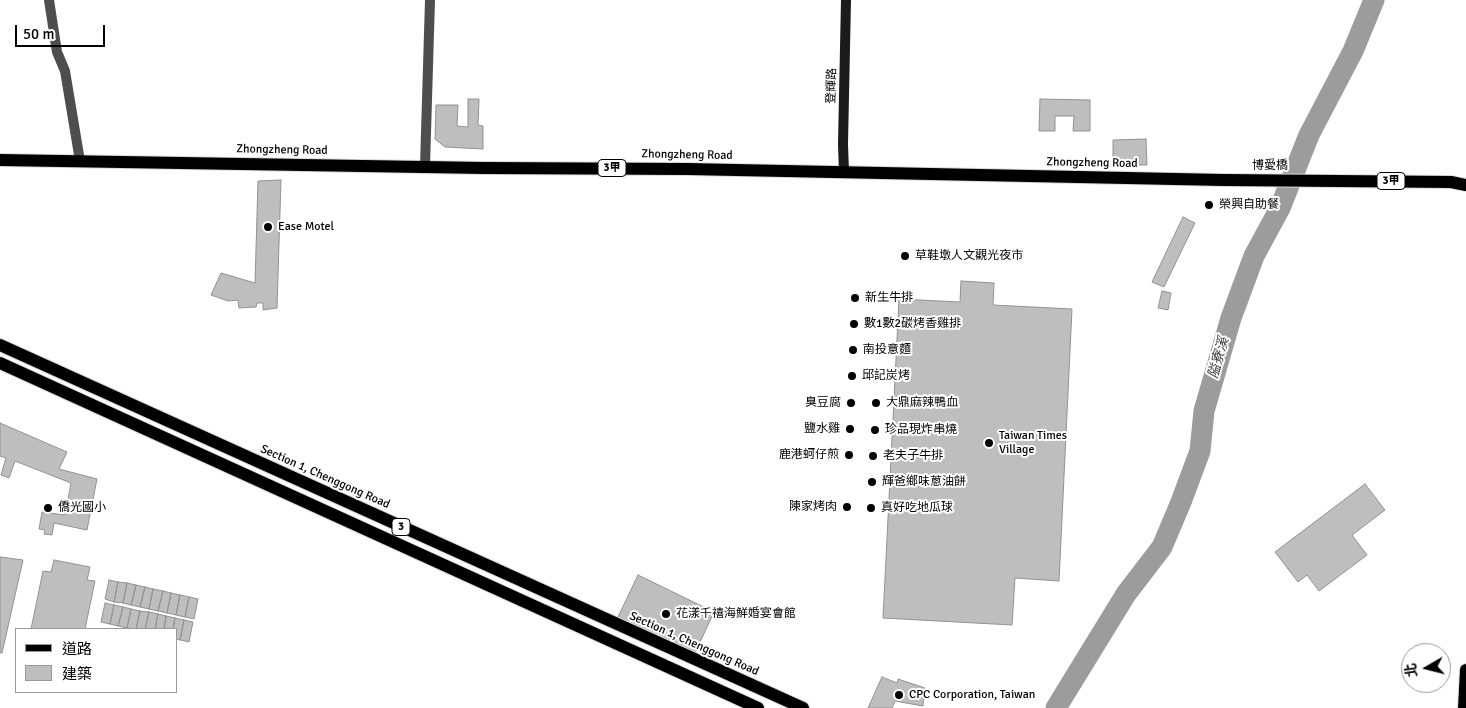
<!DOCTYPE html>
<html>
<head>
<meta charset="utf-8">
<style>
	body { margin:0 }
	#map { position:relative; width:1466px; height:708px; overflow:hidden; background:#fff; font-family:Signika,"Noto Sans TC",sans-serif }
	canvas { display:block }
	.legend { position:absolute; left:15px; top:628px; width:162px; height:65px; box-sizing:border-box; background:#fff; border:1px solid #999; margin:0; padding:6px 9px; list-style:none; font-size:15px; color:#000 }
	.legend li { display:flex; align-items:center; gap:10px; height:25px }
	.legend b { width:25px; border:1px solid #999 }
	.north { position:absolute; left:1401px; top:643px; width:50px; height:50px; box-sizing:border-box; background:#fff; border:1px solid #999; border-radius:50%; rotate:262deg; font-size:14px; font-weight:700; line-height:20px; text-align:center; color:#000 }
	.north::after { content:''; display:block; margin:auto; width:18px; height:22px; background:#000; clip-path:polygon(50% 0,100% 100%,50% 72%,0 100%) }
	.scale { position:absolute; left:15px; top:25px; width:90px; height:22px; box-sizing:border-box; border:2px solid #000; border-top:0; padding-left:6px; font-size:15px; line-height:18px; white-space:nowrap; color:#000; -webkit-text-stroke:4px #fff; paint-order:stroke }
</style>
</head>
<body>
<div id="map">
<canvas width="1466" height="708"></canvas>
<ul class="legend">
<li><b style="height:6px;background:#000"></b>道路</li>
<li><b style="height:14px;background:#bebebe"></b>建築</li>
</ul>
<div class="north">北</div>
<div class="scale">50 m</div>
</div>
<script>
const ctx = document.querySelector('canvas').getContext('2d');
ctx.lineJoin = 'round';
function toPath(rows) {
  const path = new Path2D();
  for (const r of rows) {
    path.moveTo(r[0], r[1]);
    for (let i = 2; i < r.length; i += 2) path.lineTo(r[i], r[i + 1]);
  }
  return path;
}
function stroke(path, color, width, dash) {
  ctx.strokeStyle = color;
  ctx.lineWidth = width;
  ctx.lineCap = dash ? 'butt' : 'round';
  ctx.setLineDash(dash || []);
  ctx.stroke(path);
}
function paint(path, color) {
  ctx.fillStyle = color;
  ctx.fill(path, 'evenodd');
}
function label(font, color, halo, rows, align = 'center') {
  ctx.font = font + ' Signika,"Noto Sans TC",sans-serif';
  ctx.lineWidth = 4;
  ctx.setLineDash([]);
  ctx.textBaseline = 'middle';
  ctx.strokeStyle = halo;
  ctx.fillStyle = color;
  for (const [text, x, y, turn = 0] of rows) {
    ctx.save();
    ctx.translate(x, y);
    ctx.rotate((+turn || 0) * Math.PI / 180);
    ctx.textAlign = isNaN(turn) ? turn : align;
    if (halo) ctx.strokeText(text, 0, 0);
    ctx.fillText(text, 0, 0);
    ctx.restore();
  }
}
const river = toPath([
	[1056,708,1126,594,1162,547,1181,502,1200,451,1204,411,1231,318,1254,256,1280,208,1309,135,1353,51,1374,0]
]);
const building = toPath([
	[468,99,479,99,478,125,483,126,483,149,445,147,435,139,436,105,458,105,457,126,468,127,468,99],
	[1040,99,1090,100,1090,131,1073,131,1074,116,1055,116,1055,131,1039,131,1040,99],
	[1146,139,1147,165,1113,165,1113,140,1146,139],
	[281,180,277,308,263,310,263,303,257,303,256,307,239,308,238,300,228,301,211,295,221,273,255,283,258,181,281,180],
	[1183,217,1195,223,1164,287,1152,282,1183,217],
	[961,281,994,283,993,305,1072,309,1059,581,1015,578,1012,625,883,618,899,299,960,302,961,281],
	[1162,291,1171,293,1168,310,1158,308,1162,291],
	[0,423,67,452,59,469,97,479,87,530,54,523,52,535,44,534,45,530,39,529,42,512,65,515,71,483,15,461,9,478,1,475,6,458,0,456,0,423],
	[1365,484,1385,510,1352,535,1367,555,1319,591,1307,575,1298,582,1275,552,1365,484],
	[0,557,23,560,2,653,0,653,0,557],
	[54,560,90,567,87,580,95,581,85,629,31,629,43,571,51,572,54,560],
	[638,575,714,612,695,653,618,617,638,575],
	[109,580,118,582,114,602,105,599,109,580],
	[118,582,127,583,123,603,114,602,118,582],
	[127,583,136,585,131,605,123,603,127,583],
	[136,585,145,587,140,607,131,605,136,585],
	[145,587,153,589,149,609,140,607,145,587],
	[153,589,163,591,158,611,149,609,153,589],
	[163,591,171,593,167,613,158,611,163,591],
	[171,593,180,595,176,615,167,613,171,593],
	[180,595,189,597,185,617,176,615,180,595],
	[189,597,198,599,194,619,185,617,189,597],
	[105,603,114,605,110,624,101,622,105,603],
	[114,605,123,607,118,626,110,624,114,605],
	[123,607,131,609,127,628,118,626,123,607],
	[131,609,140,611,136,629,127,628,131,609],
	[140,611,149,612,145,629,136,629,140,611],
	[149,612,158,614,155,629,145,629,149,612],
	[158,614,166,616,164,629,155,629,158,614],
	[166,616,175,618,173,629,164,629,166,616],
	[175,618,184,620,180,640,176,639,176,629,173,629,175,618],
	[184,620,193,622,189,642,180,640,184,620],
	[882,677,897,683,898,679,925,688,923,706,895,701,892,708,868,708,882,677]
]);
const street = toPath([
	[49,0,57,52,65,71,80,161],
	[425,166,430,0]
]);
const secondary = toPath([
	[844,172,843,144,846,0]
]);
const primary = toPath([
	[0,160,484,168,687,169,1224,180,1451,182,1466,185],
	[0,345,803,708],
	[0,363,758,708],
	[1464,708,1466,670]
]);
const markers = [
	[1209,205,5,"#000"],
	[268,227,5,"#000"],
	[905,256,5,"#000"],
	[855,298,5,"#000"],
	[854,324,5,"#000"],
	[853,350,5,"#000"],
	[852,376,5,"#000"],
	[851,403,5,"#000"],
	[876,403,5,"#000"],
	[850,429,5,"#000"],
	[875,430,5,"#000"],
	[989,443,5,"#000"],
	[849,455,5,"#000"],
	[873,456,5,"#000"],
	[872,482,5,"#000"],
	[847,507,5,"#000"],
	[48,508,5,"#000"],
	[871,508,5,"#000"],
	[666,614,5,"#000"],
	[899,695,5,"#000"]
];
const shields = [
	[612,168,28],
	[1391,181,28],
	[401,527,18]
];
const shieldNames = [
	["3甲",612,168],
	["3甲",1391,181],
	["3",401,527]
];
const streetNames = [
	["登輝路",832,86,-88],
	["Zhongzheng Road",282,150,1],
	["Zhongzheng Road",687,155,1],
	["Zhongzheng Road",1092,163,1],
	["博愛橋",1270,166],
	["Section 1, Chenggong Road",325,477,24],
	["Section 1, Chenggong Road",694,644,24]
];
const poiNames = [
	["榮興自助餐",1219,205],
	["Ease Motel",278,227],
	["草鞋墩人文觀光夜市",915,256],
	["新生牛排",865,298],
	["數1數2碳烤香雞排",864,324],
	["南投意麵",863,350],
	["邱記炭烤",862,376],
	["臭豆腐",841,403,"right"],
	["大鼎麻辣鴨血",886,403],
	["鹽水雞",840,429,"right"],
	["珍品現炸串燒",885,430],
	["Taiwan Times",999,436],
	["Village",999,450],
	["鹿港蚵仔煎",839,455,"right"],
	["老夫子牛排",883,456],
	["輝爸鄉味蔥油餅",882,482],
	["陳家烤肉",837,507,"right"],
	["僑光國小",58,508],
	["真好吃地瓜球",881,508],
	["花漾千禧海鮮婚宴會館",676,614],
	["CPC Corporation, Taiwan",909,695]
];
const waterNames = [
	["隘寮溪",1219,358,-74]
];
stroke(river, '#9c9c9c', 21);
paint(building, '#bebebe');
stroke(building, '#929292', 1);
stroke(primary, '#dbdbdb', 14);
stroke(street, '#4e4e4e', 10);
stroke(secondary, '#1b1b1b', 10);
stroke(primary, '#000', 12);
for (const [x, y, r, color] of markers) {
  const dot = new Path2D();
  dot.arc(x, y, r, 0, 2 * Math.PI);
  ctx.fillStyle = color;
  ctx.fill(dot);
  stroke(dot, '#fff', 2);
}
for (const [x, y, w] of shields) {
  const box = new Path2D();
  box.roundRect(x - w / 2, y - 8.5, w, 17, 4);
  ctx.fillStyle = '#fff';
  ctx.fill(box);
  stroke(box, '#000', 1);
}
label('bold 11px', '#000', null, shieldNames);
label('12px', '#000', '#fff', streetNames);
label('12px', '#000', '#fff', poiNames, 'left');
label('italic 14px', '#3d3d3d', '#fff', waterNames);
</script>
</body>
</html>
